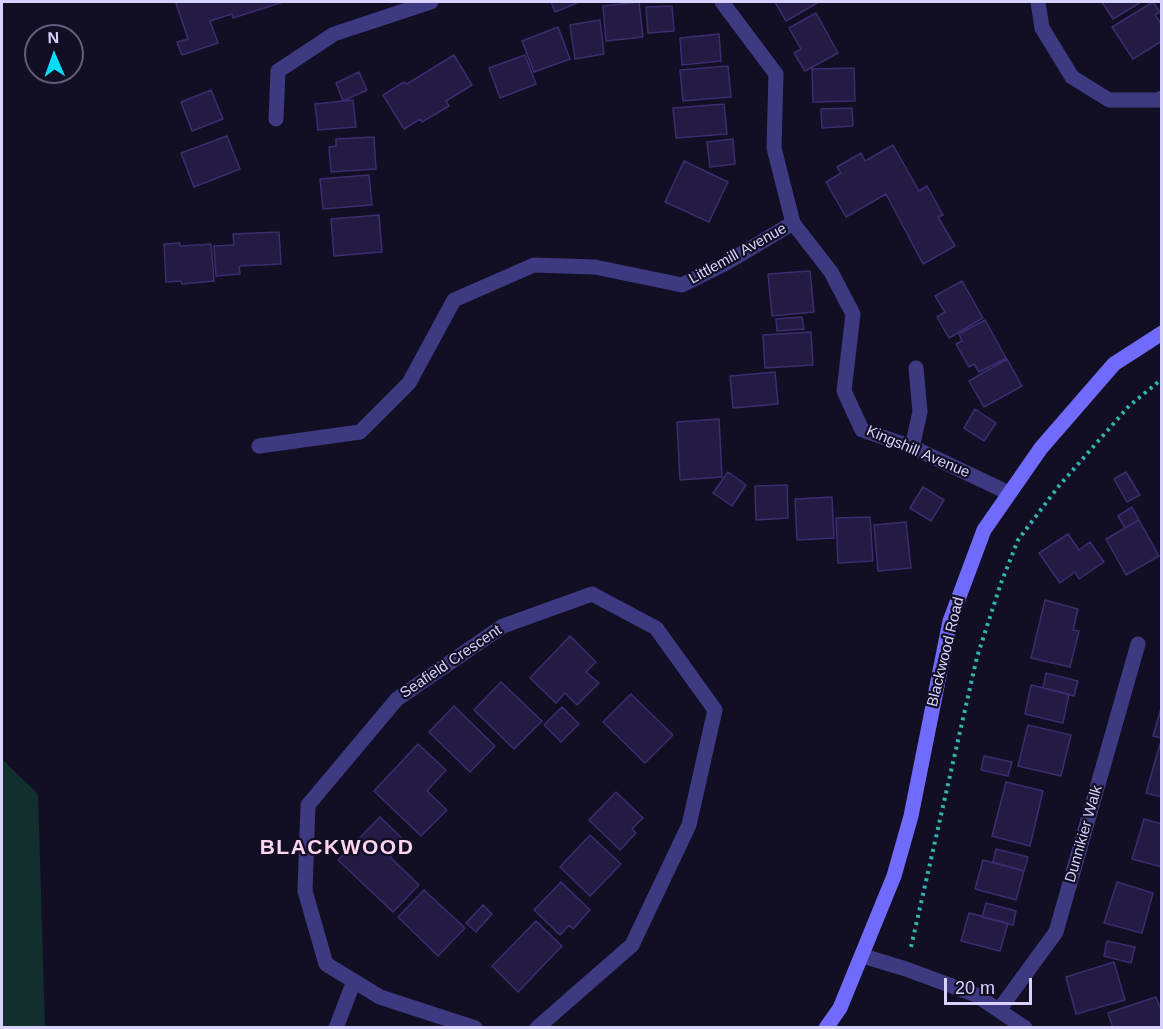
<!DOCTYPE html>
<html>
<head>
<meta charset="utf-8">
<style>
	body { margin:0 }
	#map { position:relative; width:1163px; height:1029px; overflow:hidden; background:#120f24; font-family:Arial,sans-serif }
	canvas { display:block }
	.frame { position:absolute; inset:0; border:3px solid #d7d2fe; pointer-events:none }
	.north { position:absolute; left:24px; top:24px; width:60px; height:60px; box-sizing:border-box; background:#120f24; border:2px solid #615d7b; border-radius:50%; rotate:358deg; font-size:16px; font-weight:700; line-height:24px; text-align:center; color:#d7d2fe }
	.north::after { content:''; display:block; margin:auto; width:21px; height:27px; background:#04ddf9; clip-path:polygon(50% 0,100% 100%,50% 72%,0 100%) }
	.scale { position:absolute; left:944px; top:978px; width:88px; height:27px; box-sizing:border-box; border:3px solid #d7d2fe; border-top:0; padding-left:8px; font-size:18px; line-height:21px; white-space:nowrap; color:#d7d2fe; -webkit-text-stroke:4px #120f24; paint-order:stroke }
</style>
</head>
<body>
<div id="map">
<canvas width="1163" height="1029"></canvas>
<div class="frame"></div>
<div class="north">N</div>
<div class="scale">20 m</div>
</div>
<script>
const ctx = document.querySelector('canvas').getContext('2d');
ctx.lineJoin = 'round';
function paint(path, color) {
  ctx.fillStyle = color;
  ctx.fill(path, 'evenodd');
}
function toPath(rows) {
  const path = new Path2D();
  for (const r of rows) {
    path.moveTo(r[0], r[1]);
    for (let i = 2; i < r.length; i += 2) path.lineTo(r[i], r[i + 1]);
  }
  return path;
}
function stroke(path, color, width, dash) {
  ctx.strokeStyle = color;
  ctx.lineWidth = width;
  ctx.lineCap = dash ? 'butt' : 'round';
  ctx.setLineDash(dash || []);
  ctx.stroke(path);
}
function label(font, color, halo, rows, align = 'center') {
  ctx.font = font + ' Arial,sans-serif';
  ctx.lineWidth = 4.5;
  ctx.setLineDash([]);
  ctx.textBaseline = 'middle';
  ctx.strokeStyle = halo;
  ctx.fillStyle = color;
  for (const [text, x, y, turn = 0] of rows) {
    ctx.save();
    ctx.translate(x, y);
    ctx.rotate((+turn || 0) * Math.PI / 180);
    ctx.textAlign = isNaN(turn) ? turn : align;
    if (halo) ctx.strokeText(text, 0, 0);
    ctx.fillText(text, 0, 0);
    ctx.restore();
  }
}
const green = toPath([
	[2,759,38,794,45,1027,2,1027]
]);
const building = toPath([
	[180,2,283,2,233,18,232,14,210,21,218,43,182,55,177,42,188,39,176,3,180,2],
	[551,2,579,2,555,12,551,2],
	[639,2,643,37,606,41,603,6,639,2],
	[775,2,819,2,786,21,775,2],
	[1102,2,1141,2,1113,19,1102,2],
	[1153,2,1160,12,1155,15,1162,25,1162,41,1133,59,1112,27,1153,2],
	[672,6,674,31,648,33,646,7,672,6],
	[816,13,838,53,805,71,794,53,801,49,789,28,816,13],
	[600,20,604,54,575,59,570,25,600,20],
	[558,27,570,59,534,72,522,41,558,27],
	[719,34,721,61,682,65,680,38,719,34],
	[454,55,472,85,446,101,449,106,422,122,420,119,404,129,383,95,404,82,407,84,454,55],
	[525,55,536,84,500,98,489,68,525,55],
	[728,66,731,97,683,101,680,70,728,66],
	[854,68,855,101,813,102,812,69,854,68],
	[359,72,367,90,343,101,336,83,359,72],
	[211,90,223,119,192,131,181,102,211,90],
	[353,100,356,127,318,130,315,104,353,100],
	[724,104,727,134,676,138,673,108,724,104],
	[852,108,853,126,822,128,821,109,852,108],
	[227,136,240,169,194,187,181,153,227,136],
	[374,137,376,169,331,172,329,147,336,146,336,139,374,137],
	[733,139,735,164,710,167,707,142,733,139],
	[893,145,919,191,927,186,943,215,938,217,955,246,923,264,886,194,846,217,826,182,841,173,837,167,861,153,865,161,893,145],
	[684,161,728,182,709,222,665,202,684,161],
	[369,175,372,205,323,209,320,179,369,175],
	[379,215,382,252,334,256,331,219,379,215],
	[279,232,281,264,239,266,240,274,216,276,214,246,234,245,233,234,279,232],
	[180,243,180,246,211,244,214,281,182,284,181,281,166,282,164,244,180,243],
	[810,271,814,312,772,316,768,274,810,271],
	[962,281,983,318,949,338,937,317,945,312,935,296,962,281],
	[802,317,804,329,777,331,776,319,802,317],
	[985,320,1006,358,979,372,974,364,969,367,956,344,962,341,959,334,985,320],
	[811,332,813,365,765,368,763,335,811,332],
	[1007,359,1022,386,984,407,969,381,1007,359],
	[775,372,778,404,733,408,730,376,775,372],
	[975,409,996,423,984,441,964,428,975,409],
	[719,419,722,477,680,480,677,422,719,419],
	[728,472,746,485,732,506,713,493,728,472],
	[1126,472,1140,495,1127,502,1114,479,1126,472],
	[787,485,788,518,756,520,755,486,787,485],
	[923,487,944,500,931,521,910,508,923,487],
	[832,497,834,538,797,540,795,499,832,497],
	[1132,507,1139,520,1125,528,1118,516,1132,507],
	[870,517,873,561,838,563,836,518,870,517],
	[1139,520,1159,556,1126,575,1106,539,1139,520],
	[906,522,911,568,878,571,874,525,906,522],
	[1068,534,1079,550,1090,542,1104,562,1079,579,1075,572,1060,583,1039,553,1068,534],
	[1045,600,1078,609,1073,630,1079,631,1070,667,1031,658,1045,600],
	[570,636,596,662,586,672,599,683,577,705,565,693,556,703,530,678,570,636],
	[1046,673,1078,681,1074,696,1043,688,1046,673],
	[501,682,542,721,514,749,474,710,501,682],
	[1031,685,1069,694,1063,723,1025,714,1031,685],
	[631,694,673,735,645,763,603,722,631,694],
	[1162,705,1162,738,1153,736,1162,705],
	[454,706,495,746,470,772,429,732,454,706],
	[562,707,579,724,561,742,544,725,562,707],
	[1028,725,1071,735,1061,776,1018,766,1028,725],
	[418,744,446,770,427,791,447,810,421,836,374,791,418,744],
	[1160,744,1162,744,1162,797,1146,793,1160,744],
	[984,756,1012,762,1008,776,981,770,984,756],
	[1006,782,1043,791,1030,846,992,836,1006,782],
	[616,792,643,818,632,829,636,833,620,850,589,820,616,792],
	[380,817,405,841,390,857,419,885,393,912,338,860,380,817],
	[1144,819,1162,824,1162,867,1132,859,1144,819],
	[590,835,621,864,590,896,560,867,590,835],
	[996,849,1028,857,1024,871,993,862,996,849],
	[983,860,1024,871,1016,900,975,889,983,860],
	[561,882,590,910,573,929,569,925,560,935,534,910,561,882],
	[1117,882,1153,893,1142,933,1104,923,1117,882],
	[424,890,465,928,438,956,398,917,424,890],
	[986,903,1016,911,1013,925,982,917,986,903],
	[483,905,492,914,476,932,466,923,483,905],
	[969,913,1008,923,1000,951,961,941,969,913],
	[536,921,562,946,518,992,492,966,536,921],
	[1107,941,1135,947,1131,963,1104,956,1107,941],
	[1114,962,1125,1000,1076,1014,1066,977,1114,962],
	[1156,997,1162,1013,1162,1027,1113,1028,1108,1013,1156,997]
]);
const path = toPath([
	[911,947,977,657,1001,583,1018,540,1058,487,1129,406,1162,379]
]);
const lane = toPath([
	[912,447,920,412,916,368]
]);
const street = toPath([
	[722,2,776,74,774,148,793,223,831,272,853,314,844,391,862,430,912,447,1009,493],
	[1038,2,1042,28,1072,77,1109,100,1158,100,1162,98],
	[276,119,278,71,334,34,431,2],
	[259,446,360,432,409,383,454,300,534,265,595,267,682,285,726,263,793,223],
	[863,956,906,969,976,995,1025,1028],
	[999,1010,1056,932,1138,644],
	[336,1028,354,981],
	[475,1028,380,997,326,964,305,891,308,805,397,699,503,626,592,594,656,628,715,710,689,825,632,945,537,1028]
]);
const secondary = toPath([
	[826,1028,840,1008,894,876,911,816,950,621,984,530,1041,448,1114,364,1162,333]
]);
const streetNames = [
	["Littlemill Avenue",738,254,-29],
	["Kingshill Avenue",918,452,23],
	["Blackwood Road",946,652,-76],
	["Seafield Crescent",451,662,-34],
	["Dunnikier Walk",1084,834,-74]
];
const districtNames = [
	["BLACKWOOD",337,848]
];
paint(green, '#122e2d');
paint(building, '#241b44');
stroke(building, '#3b2d70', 1.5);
stroke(path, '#30b4ad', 4, [3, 4.5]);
stroke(lane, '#3e3a82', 15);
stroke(street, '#3e3a82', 15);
stroke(secondary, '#706afd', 15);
label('15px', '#d7d2fe', '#120f24', streetNames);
ctx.letterSpacing = '1.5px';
label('bold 21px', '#fed4ee', '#120f24', districtNames);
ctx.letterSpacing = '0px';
</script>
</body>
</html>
